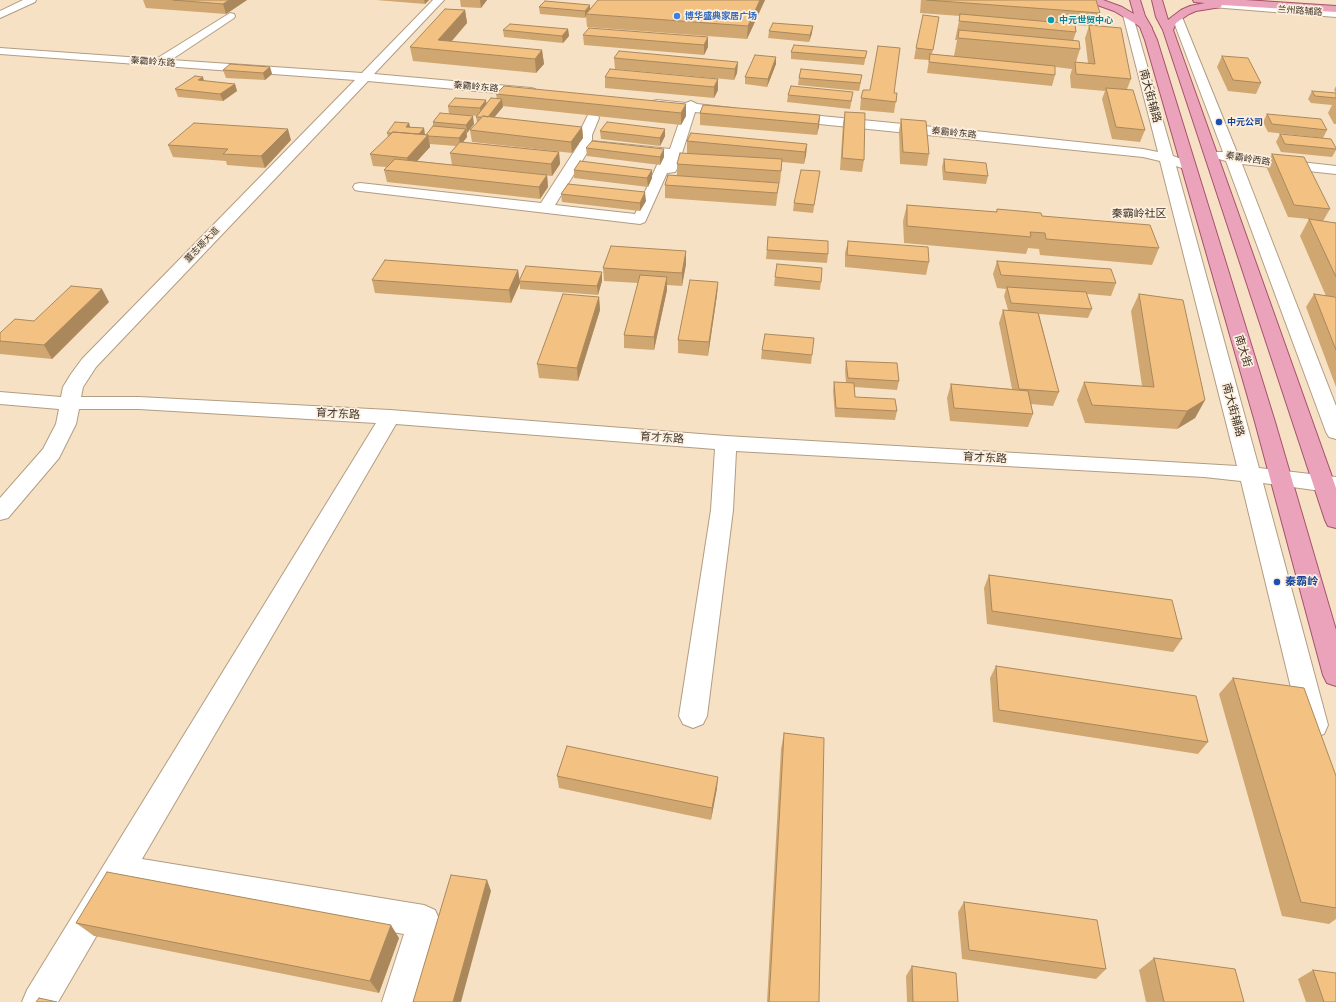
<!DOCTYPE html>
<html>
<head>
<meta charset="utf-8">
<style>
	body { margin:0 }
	canvas { display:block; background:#f7e1c4 }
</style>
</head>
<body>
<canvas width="1336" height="1002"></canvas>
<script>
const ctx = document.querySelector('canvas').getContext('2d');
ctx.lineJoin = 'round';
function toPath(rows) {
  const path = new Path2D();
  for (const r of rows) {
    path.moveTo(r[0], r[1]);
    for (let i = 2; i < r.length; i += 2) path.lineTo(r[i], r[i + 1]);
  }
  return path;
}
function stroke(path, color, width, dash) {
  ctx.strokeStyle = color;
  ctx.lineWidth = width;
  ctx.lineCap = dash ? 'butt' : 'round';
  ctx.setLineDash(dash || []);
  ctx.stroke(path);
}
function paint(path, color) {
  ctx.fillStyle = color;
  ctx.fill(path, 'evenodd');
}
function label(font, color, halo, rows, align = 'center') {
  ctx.font = font + ' Montserrat,"Noto Sans SC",sans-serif';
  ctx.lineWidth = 3.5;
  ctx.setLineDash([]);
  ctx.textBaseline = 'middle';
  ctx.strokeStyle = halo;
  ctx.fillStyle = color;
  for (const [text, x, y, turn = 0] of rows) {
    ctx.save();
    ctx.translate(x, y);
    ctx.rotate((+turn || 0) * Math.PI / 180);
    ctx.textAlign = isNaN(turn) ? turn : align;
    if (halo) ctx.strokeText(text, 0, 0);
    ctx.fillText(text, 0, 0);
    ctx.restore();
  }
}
const minor = toPath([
	[23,0,36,0,35,2,0,18,0,11,23,0],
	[433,0,444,0,374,74,531,88,535,89,537,92,535,95,531,96,368,81,96,367,83,387,81,397,139,397,390,410,726,436,1237,466,1160,161,1143,157,790,121,785,120,784,117,785,114,790,113,975,131,1143,149,1158,152,1123,15,1124,13,1132,13,1173,156,1193,163,1195,166,1193,169,1188,170,1176,166,1259,468,1336,477,1336,493,1263,483,1328,725,1324,734,1314,737,1304,734,1300,725,1241,481,1204,477,736,451,733,510,707,716,703,724,693,728,683,724,679,716,711,510,715,449,396,424,142,859,424,905,435,910,440,921,416,1002,382,1002,404,934,125,887,58,1002,22,1002,27,990,376,423,139,409,79,409,76,424,59,458,8,518,0,520,0,498,43,449,56,424,59,409,0,404,0,392,61,397,63,387,71,374,82,359,355,80,0,54,0,48,156,59,230,13,234,14,235,16,234,18,171,60,362,73,433,0],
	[1216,2,1336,11,1336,17,1212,7,1211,5,1212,3,1216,2],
	[1177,14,1182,17,1238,155,1336,166,1336,174,1242,164,1336,406,1336,439,1329,437,1326,432,1226,161,1215,158,1213,155,1215,152,1223,152,1172,17,1177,14],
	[657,100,686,103,691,101,697,104,732,108,737,109,738,112,737,115,732,116,695,112,677,169,675,172,667,173,645,222,640,224,360,191,355,190,353,187,355,184,360,183,541,203,579,144,578,135,588,115,598,115,599,118,592,135,592,141,670,149,683,111,653,107,651,104,653,101,657,100],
	[590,148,661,156,635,214,555,205,590,148]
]);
const major = toPath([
	[1088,0,1103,0,1122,7,1134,14,1130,0,1140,0,1145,16,1152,28,1152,29,1157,40,1275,422,1336,630,1336,686,1327,683,1323,675,1255,422,1145,40,1140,27,1136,24,1114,11,1089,2,1088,0],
	[1152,0,1162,0,1168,20,1181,10,1190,6,1205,3,1194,2,1193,0,1245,0,1336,6,1336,12,1222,5,1221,7,1196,11,1189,14,1176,23,1173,30,1336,488,1336,528,1328,526,1325,520,1163,30,1156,17,1152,0]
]);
const wall = toPath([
	[143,0,247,0,226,14,146,8],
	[376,0,429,0,425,4],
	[460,0,487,0,481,8,461,7],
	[598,0,765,0,747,39,587,27,586,16,585,18,540,14,539,7,590,5,590,9],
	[921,0,1096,0,1100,13,1096,25,1131,79,1127,89,1145,130,1140,142,1112,139,1102,99,1105,91,1071,88,1070,76,1072,69,1055,67,1055,75,1052,86,927,73,929,60,914,59,916,48,939,17,932,54,954,56,957,40,955,40,960,16,920,13],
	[1076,25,1089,26,1085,38,1088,63,1076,62,1080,49,1073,41,1076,32],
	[465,10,467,23,451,42,542,50,544,64,536,73,413,61,410,47],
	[568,29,569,36,563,43,504,37,503,30],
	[769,31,812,33,809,42,768,38],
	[583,35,708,37,708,47,704,55,584,45],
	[867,51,864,65,791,59,791,52],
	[1222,56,1261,83,1256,94,1228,91,1217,67],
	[614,58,738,62,737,73,734,80,615,69],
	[776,64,767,87,745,84,745,77],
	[270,67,272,74,265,80,226,78,223,70],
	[605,77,718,79,718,90,714,98,605,88],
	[799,78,861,82,859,91,798,85],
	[204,81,235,84,237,91,223,101,178,97,175,89],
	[1336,86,1336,93,1334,90],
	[1312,91,1336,93,1336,124,1334,124,1328,113,1332,105,1311,103,1308,99],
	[894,93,897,93,894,113,860,110,861,98],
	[496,94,686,104,686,116,681,125,502,106,494,117,582,127,583,138,572,153,472,142,470,130,477,123,476,117,477,116,449,114,448,106,487,104,497,99],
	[788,95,852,99,850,109,787,102],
	[845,112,864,160,862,172,840,170,843,123],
	[700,113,820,115,817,135,700,125],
	[1267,114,1327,130,1323,138,1268,132,1263,122],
	[901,119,929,154,927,166,900,164,899,131],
	[433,122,474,124,467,133,467,137,463,142,559,152,560,164,552,176,452,165,450,153,456,146,430,144,430,147,417,161,547,175,548,187,540,199,387,182,384,170,386,167,373,166,370,154,388,137,387,133,409,123,410,127,424,128,425,135,426,135,433,126],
	[665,129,665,136,660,146,601,139,600,131],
	[1280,134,1336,148,1336,150,1332,157,1281,152,1276,142],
	[291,140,265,168,227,165,226,161,173,157,168,145],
	[687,141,807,144,806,155,804,164,782,162,780,183,677,176,677,164,687,153],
	[586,148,664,157,660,165,587,156],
	[1272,154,1330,209,1323,221,1336,223,1336,387,1306,307,1314,294,1326,296,1300,236,1309,219,1288,217,1266,166],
	[944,159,988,176,986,184,943,180,942,167],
	[574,170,652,178,648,187,574,178],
	[820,171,813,213,793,211,794,203],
	[779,183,776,206,665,198,665,185],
	[561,194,646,201,640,211,562,202],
	[907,205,996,212,997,209,1042,216,1159,248,1152,265,1040,255,1039,249,1028,248,1026,254,904,243,903,221],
	[768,237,828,254,827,263,766,259],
	[848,241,929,262,926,275,845,267,845,253],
	[686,251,686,264,682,286,667,285,667,290,654,350,624,348,624,335,638,283,604,281,603,268],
	[997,261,1116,283,1111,296,1087,294,1092,309,1088,318,1039,314,1059,392,1053,406,1031,404,1033,414,1028,427,950,421,947,398,951,384,1012,389,999,323,1003,310,1008,310,1004,296,1006,289,997,288,993,274],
	[518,270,519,280,602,272,602,281,598,295,520,289,520,283,511,303,375,293,372,280],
	[775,277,821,282,820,290,774,286],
	[718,282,717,295,708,356,678,353,678,340],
	[1139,294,1205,400,1195,418,1177,429,1085,423,1077,400,1084,382,1142,386,1131,311],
	[599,297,600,310,578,381,539,378,537,364],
	[109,302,52,359,0,354,0,333,34,321],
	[762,350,812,355,811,364,761,359],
	[846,361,899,381,897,390,855,387,855,397,897,411,895,420,835,417,833,391,834,382,846,383,845,370],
	[989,575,1182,639,1173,652,987,624,984,588],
	[996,666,1208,742,1198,754,993,722,990,678],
	[1233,678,1336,776,1336,919,1329,924,1282,916,1219,694],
	[784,733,819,1002,767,1002,781,749],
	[557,776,717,788,711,820,559,788],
	[964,902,1106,969,1096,979,962,959,958,912],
	[76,923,399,938,379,993,94,936],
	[1154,958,1244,1002,1146,1002,1139,970],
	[912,966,958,1002,907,1002,906,976],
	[1313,970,1336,1002,1306,1002,1298,979]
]);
const shadedWall = toPath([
	[229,0,247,0,226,14,223,4],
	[424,0,429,0,425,4],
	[480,0,487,0,481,8],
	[760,0,765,0,747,39,748,26],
	[590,5,590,12,586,14,586,16,585,18,585,11],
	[465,10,467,23,444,50,438,40],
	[813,26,812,33,809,42,810,35],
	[568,29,569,36,563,43,562,36],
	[708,37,708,47,704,55,704,45],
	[542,50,544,64,536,73,535,59],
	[776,57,776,64,767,87,768,79],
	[738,62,737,73,734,80,735,69],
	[270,67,272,74,265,80,263,73],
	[203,77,205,84,198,80],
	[718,79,718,90,714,98,714,87],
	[235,84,237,91,223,101,220,94],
	[502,99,503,107,488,125,487,118],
	[486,100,487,107,481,116,480,108],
	[686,104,686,116,681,125,681,113],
	[820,115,819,127,817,135,818,124],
	[473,116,474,124,467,133,466,125],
	[409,123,411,131,406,127],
	[582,127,583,138,572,153,571,142],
	[424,128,425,136,419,134],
	[288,129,291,140,265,168,261,156],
	[466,129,467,137,460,146,459,138],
	[665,129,665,136,660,146,660,138],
	[428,135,430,147,409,170,407,158],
	[807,144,806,155,804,164,805,152],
	[664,149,664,157,660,165,660,157],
	[559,152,560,164,552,176,551,164],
	[652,170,652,178,648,187,647,178],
	[547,175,548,187,540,199,539,187],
	[645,192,646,201,640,211,640,203],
	[686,251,686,264,682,286,682,273],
	[518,270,520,283,511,303,509,290],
	[602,272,602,281,598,295,597,286],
	[667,277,667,290,654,350,654,337],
	[718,282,717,295,708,356,709,342],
	[102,289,109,302,52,359,44,345],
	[599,297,600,310,578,381,577,368],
	[1205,400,1195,418,1177,429,1187,411],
	[718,777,717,788,711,820,712,808],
	[487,880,491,891,461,1002,453,1002],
	[391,925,399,938,379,993,370,981]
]);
const building = toPath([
	[173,0,229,0,223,4,173,0],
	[598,0,760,0,748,26,586,14,598,0],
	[927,0,1096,0,1100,13,927,0],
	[545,1,590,5,585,11,539,7,545,1],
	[445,9,465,10,438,40,542,50,535,59,410,47,445,9],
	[960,14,1075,24,1076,32,959,21,960,14],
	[923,15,939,17,933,50,916,48,923,15],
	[773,23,813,26,810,35,769,31,773,23],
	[510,24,568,29,562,36,503,30,510,24],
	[1089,25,1121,28,1131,79,1076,74,1075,62,1095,64,1089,25],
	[589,28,708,37,704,45,583,35,589,28],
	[959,30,1079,41,1080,49,958,38,959,30],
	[794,45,867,51,865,58,791,52,794,45],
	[878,46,900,48,894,93,897,93,896,102,861,98,863,90,870,90,878,46],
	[619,51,738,62,735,69,614,58,619,51],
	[930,54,1055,66,1055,75,929,62,930,54],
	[755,55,776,57,768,79,745,77,755,55],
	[1222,56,1248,58,1261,83,1233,80,1222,56],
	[230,64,270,67,263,73,223,70,230,64],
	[610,69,718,79,714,87,605,77,610,69],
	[801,69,862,75,860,83,799,78,801,69],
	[195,76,203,77,198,80,235,84,220,94,175,89,195,76],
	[504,86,686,104,681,113,496,94,504,86],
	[791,86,853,92,851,101,788,95,791,86],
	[1106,88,1133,90,1145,130,1116,127,1106,88],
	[1312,91,1336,93,1336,98,1315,96,1312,91],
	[455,98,486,100,480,108,448,106,455,98],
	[491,98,502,99,488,117,483,116,482,117,476,117,491,98],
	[703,105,820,115,818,124,700,113,703,105],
	[845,112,865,113,864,160,842,158,845,112],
	[440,113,473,116,466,125,433,122,440,113],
	[1267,114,1321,119,1327,130,1272,124,1267,114],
	[483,116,582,127,571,142,470,130,483,116],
	[901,119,926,121,929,154,903,152,901,119],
	[395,122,409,123,406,127,424,128,419,134,393,132,392,133,387,133,395,122],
	[607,122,665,129,660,138,600,131,607,122],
	[194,123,288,129,261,156,223,154,228,149,168,145,194,123],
	[433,126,466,129,459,138,428,136,428,135,426,135,433,126],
	[393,132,428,135,407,158,370,154,393,132],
	[691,133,807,144,805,152,687,141,691,133],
	[1280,134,1331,139,1336,148,1336,149,1285,144,1280,134],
	[592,141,664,149,660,157,586,148,592,141],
	[460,142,559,152,551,164,450,153,460,142],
	[680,153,782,159,781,171,677,164,680,153],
	[1272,154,1304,157,1330,209,1294,205,1272,154],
	[395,159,547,175,539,187,384,170,395,159],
	[944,159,986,163,988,176,945,172,944,159],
	[580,161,652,170,647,178,574,170,580,161],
	[801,170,820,171,814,205,794,203,801,170],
	[668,175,779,183,777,193,665,185,668,175],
	[568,184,645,192,640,203,561,194,568,184],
	[907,205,997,212,997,209,1041,213,1042,216,1150,225,1159,248,1046,239,1045,233,1030,232,1031,237,907,226,907,205],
	[1309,219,1336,223,1336,277,1309,219],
	[768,237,828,241,828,254,767,250,768,237],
	[848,241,928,247,929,262,847,255,848,241],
	[611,246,686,251,682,273,603,268,611,246],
	[385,260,518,270,509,290,372,280,385,260],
	[997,261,1111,269,1116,283,1001,275,997,261],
	[777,264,822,268,821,282,775,277,777,264],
	[526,266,602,272,597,286,519,281,526,266],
	[640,275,667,277,654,337,624,335,640,275],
	[690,280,718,282,709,342,678,340,690,280],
	[71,286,102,289,44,345,0,341,0,333,15,319,34,321,71,286],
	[1007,287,1086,292,1092,309,1011,303,1007,287],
	[563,294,599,297,577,368,537,364,563,294],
	[1139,294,1183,300,1205,400,1187,411,1092,405,1084,382,1154,387,1139,294],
	[1314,294,1335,297,1336,298,1336,350,1314,294],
	[1003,310,1038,313,1059,392,1019,389,1003,310],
	[765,334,814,338,812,355,762,350,765,334],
	[846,361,897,363,899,381,848,378,846,361],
	[834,382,854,383,855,397,895,399,897,411,836,408,834,382],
	[951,384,1028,391,1033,414,954,408,951,384],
	[989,575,1172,600,1182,639,992,611,989,575],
	[996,666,1196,696,1208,742,999,710,996,666],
	[1233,678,1304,688,1336,776,1336,908,1301,902,1233,678],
	[784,733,824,738,819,1002,769,1002,784,733],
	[567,746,718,777,712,808,557,776,567,746],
	[107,872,391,925,370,981,76,923,107,872],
	[451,875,487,880,453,1002,413,1002,451,875],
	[964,902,1097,920,1106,969,969,950,964,902],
	[1154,958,1235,969,1244,1002,1164,1002,1154,958],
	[912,966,956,973,958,1002,913,1002,912,966],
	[1313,970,1336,973,1336,1002,1324,1002,1313,970],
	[39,998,57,1002,36,1002,39,998]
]);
const markers = [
	[677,16,4,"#3f7fe0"],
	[1051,20,4,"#0f9aa8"],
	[1219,122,4,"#1a4fb4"],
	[1277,582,4,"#1a4fb4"]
];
const farStreetnames = [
	["兰州路辅路",1300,11,4],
	["秦霸岭东路",153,62,4],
	["秦霸岭东路",476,87,5],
	["秦霸岭东路",954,133,6],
	["秦霸岭西路",1248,159,9],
	["董志塬大道",202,245,-46]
];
const farShopnames = [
	["博华盛典家居广场",685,16]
];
const farCulturenames = [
	["中元世贸中心",1059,20]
];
const farTransitnames = [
	["中元公司",1227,122]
];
const streetNames = [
	["南大街辅路",1150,96,75],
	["南大街",1243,351,73],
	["南大街辅路",1233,410,75],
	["育才东路",338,414,3],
	["育才东路",662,438,4],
	["育才东路",985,458,3]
];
const farQuarternames = [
	["秦霸岭社区",1139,214]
];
const transitNames = [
	["秦霸岭",1285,582]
];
stroke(minor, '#b29d82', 2);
stroke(major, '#a5536a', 2);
paint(minor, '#fff');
paint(major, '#eba3bb');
paint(wall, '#d1a771');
paint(shadedWall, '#aa885c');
paint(building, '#f3c283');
stroke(building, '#aa885c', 1);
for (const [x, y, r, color] of markers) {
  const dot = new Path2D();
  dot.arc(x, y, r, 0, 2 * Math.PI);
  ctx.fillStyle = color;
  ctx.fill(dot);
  stroke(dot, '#fdefde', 1.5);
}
label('9px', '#3b3227', '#fdefde', farStreetnames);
label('bold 9px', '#366cbe', '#fdefde', farShopnames, 'left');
label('bold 9px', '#0d838f', '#fdefde', farCulturenames, 'left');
label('bold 9px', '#164399', '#fdefde', farTransitnames, 'left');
label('11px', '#3b3227', '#fdefde', streetNames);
label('11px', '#3b3227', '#fdefde', farQuarternames);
label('bold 11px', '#164399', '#fdefde', transitNames, 'left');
</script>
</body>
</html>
